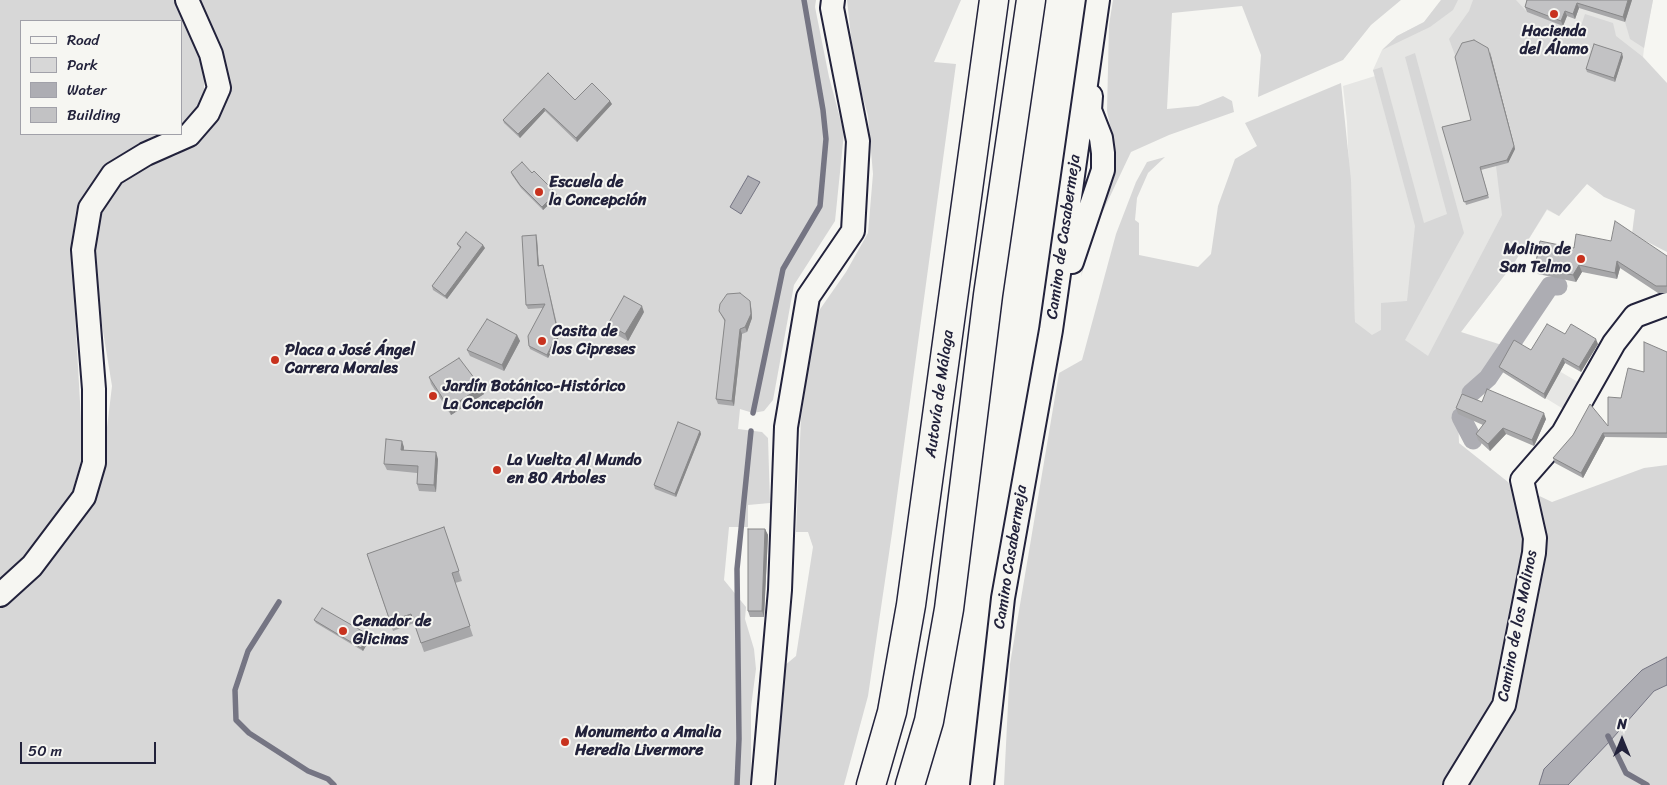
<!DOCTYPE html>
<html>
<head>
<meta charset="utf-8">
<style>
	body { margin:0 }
	#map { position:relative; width:1667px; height:785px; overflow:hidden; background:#f6f6f2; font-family:Sriracha,sans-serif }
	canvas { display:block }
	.legend { position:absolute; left:20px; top:20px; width:162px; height:115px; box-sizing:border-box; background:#f6f6f2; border:1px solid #a1a1a9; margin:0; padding:6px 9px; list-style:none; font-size:15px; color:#22223b }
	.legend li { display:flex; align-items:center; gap:10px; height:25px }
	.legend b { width:25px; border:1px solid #a1a1a9 }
	.north { position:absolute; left:1597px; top:715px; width:50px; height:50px; -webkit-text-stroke:4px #f6f6f2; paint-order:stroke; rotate:0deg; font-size:14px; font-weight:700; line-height:20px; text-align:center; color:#22223b }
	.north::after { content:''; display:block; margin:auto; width:18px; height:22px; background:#22223b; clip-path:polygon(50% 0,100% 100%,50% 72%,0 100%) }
	.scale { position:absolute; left:20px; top:742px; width:136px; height:22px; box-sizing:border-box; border:2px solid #22223b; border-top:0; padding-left:6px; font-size:15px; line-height:18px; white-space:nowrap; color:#22223b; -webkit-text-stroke:4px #f6f6f2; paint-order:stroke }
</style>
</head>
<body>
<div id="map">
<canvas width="1667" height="785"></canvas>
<ul class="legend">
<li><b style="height:6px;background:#f6f6f2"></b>Road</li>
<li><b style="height:14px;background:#d7d7d7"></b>Park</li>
<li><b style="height:14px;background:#adadb3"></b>Water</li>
<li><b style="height:14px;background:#c2c2c4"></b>Building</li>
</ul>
<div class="north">N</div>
<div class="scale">50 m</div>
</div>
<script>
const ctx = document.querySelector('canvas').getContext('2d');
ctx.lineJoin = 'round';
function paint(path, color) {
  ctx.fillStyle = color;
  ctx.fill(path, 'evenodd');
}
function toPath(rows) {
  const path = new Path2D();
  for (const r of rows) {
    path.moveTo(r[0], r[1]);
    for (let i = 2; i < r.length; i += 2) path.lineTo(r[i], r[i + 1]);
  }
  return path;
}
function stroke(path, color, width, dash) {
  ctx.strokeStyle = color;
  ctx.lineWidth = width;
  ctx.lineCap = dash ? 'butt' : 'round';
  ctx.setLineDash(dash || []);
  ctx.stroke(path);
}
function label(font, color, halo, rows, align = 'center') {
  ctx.font = font + ' Sriracha,sans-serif';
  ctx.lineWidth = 4;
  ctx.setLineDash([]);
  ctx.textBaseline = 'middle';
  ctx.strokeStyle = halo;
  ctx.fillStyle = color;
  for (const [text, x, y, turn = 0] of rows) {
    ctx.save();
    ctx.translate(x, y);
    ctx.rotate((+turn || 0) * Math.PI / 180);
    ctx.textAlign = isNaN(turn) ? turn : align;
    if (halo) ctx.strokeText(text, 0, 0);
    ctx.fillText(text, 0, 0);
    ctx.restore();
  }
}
const built = toPath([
	[1441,0,1653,0,1645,39,1638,104,1559,216,1547,210,1514,263,1404,406,1355,322,1347,122,1343,86,1375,76,1373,70,1382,50,1397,36,1424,22],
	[1515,345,1583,385,1570,413,1501,371]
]);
const green = toPath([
	[0,0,178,0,204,65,204,91,197,111,181,128,181,21,21,21,21,134,169,134,127,154,98,176,76,211,71,245,83,454,71,497,25,558,0,580],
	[199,0,816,0,815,7,829,77,844,133,835,221,794,285,773,400,764,411,753,413,740,409,738,429,762,432,768,438,770,503,748,505,748,527,729,527,724,580,746,607,745,619,754,649,756,669,751,707,751,785,0,785,0,608,41,568,102,469,112,386,101,319,94,249,97,223,111,195,126,177,152,161,175,156,202,140,219,113],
	[847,0,961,0,934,62,956,64,892,533,868,696,844,785,777,785,784,666,796,656,813,547,808,532,796,532,801,418,816,315,846,272,868,233,873,174,868,116,854,64],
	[1113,0,1401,0,1371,25,1343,60,1258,97,1261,55,1242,6,1172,13,1167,109,1198,106,1223,96,1232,101,1234,112,1169,135,1131,152,1095,228,1081,277,1089,227,1113,167,1116,154,1107,111,1109,25],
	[1441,0,1458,0,1453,10,1430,27,1382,50,1397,36,1424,22],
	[1473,0,1516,0,1527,12,1579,32,1585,14,1613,23,1616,36,1643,57,1667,83,1667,252,1632,234,1635,210,1604,197,1587,184,1559,216,1547,209,1514,263,1461,332,1505,346,1486,374,1467,392,1458,414,1459,443,1508,482,1520,502,1525,546,1502,671,1490,704,1445,785,1004,785,1010,664,1059,373,1082,360,1116,234,1136,182,1147,162,1165,157,1148,173,1137,198,1135,220,1139,223,1139,255,1198,267,1211,254,1218,206,1235,159,1257,146,1245,123,1341,83,1351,180,1355,322,1372,335,1381,330,1381,303,1407,301,1415,226,1373,70,1382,67,1424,223,1447,214,1405,57,1415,53,1464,233,1405,340,1428,356,1502,215,1496,166,1449,39,1469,11],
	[1632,0,1653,0,1644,48,1630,39,1625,22],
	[1667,465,1667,785,1466,785,1515,706,1529,491,1552,502,1644,468]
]);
const water = toPath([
	[748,176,760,182,741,214,730,207,748,176],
	[1667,657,1667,685,1654,691,1611,740,1568,785,1539,785,1544,769,1642,670,1667,657]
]);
const stream = toPath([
	[753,413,783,269,820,206,826,139,823,110,804,0],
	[279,602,248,651,235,690,236,720,249,733,308,771,328,779,334,785],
	[1608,736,1626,773,1647,785],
	[737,785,739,739,737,569,751,431]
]);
const canal = toPath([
	[1471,393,1488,378,1550,286,1558,286],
	[1461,417,1473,440]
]);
const minor = toPath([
	[1072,262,1103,170,1103,153,1101,138,1090,110,1091,96],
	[0,595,32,566,84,497,94,463,94,389,83,250,90,208,113,174,146,154,189,135,208,113,219,88,211,54,187,0],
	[763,785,780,590,786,427,808,297,853,231,858,141,832,8,833,0],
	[982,785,1003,598,1051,330,1098,0],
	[1455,785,1504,705,1534,553,1535,538,1522,480,1563,433,1614,343,1635,316,1667,304]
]);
const highway = toPath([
	[871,785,892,712,911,605,994,0],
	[910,785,929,721,949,609,988,295,1031,0]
]);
const wall = toPath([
	[1527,0,1632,0,1625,22,1579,8,1575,19,1567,16,1563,26,1527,12,1525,7],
	[1490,52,1515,149,1508,163,1481,170,1489,198,1466,205,1442,127,1471,120],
	[1623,57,1615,82,1587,72,1586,69],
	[575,100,612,104,577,142,545,111,520,138,504,123,503,120],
	[511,172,532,173,556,193,557,197,543,210,521,188,512,175],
	[536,235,537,239,539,265,543,265,557,324,561,326,563,329,548,358,530,349,529,346,543,308,528,309,526,305],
	[457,244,485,248,447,299,433,290,432,286,460,248,459,247],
	[1574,248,1667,256,1667,293,1658,293,1620,268,1617,279,1582,272,1576,282,1538,274,1535,267],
	[751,306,752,318,747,332,742,334,734,406,718,404,716,399,725,322,719,311],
	[644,312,628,341,610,331,608,324],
	[1565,334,1598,344,1581,372,1565,363,1545,399,1501,371,1499,367],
	[517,335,520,341,504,371,470,356,467,350],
	[1667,352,1667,438,1605,437,1583,478,1555,463,1553,458,1608,426,1621,398,1644,372],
	[429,377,484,394,451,415,431,384],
	[1482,402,1546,419,1534,446,1506,434,1490,451,1478,440,1476,434,1483,425,1458,414,1456,408],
	[700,431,701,434,676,497,655,489,654,485],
	[404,447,404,450,438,459,436,492,419,491,417,484,417,473,387,470,384,464],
	[444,527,462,581,455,583,473,636,424,652,414,623,393,631,367,554],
	[765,529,768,535,764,617,750,617,748,611],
	[314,620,370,639,363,651,316,623]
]);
const shadedWall = toPath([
	[1628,0,1632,0,1625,22,1623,17],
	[1577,3,1579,8,1575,19,1573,14],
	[1565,11,1567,16,1563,26,1561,21],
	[1490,52,1515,149,1508,163,1507,160],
	[1622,53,1623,57,1615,82,1614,78],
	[610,101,612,104,577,142,576,138],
	[544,108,545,111,520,138,518,134],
	[556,193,557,197,543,210,542,207],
	[536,235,537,239,539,269,538,266],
	[483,245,485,248,447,299,445,296],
	[1617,261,1620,268,1617,279,1615,273],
	[1579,265,1582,272,1576,282,1573,275],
	[750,301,751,306,752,318,747,332,745,327],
	[642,306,644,312,628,341,625,334],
	[561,326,563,329,548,358,547,355],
	[740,329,742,334,734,406,732,401],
	[517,335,520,341,504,371,502,365],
	[1596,339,1598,344,1581,372,1579,367],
	[1563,358,1565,363,1545,399,1544,394],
	[481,387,484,394,451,415,449,408],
	[1544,413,1546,419,1534,446,1532,440],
	[1503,428,1506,434,1490,451,1488,444],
	[700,431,701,434,676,497,675,494],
	[1603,433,1605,437,1583,478,1581,473],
	[402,441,404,447,403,456,401,450],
	[436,452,438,459,436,492,434,485],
	[765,529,768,535,764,617,762,611],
	[369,635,370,639,363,651,361,648]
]);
const building = toPath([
	[1527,0,1628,0,1623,17,1577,3,1573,14,1565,11,1561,21,1525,7,1527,0],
	[1474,40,1488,48,1514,146,1507,160,1480,167,1488,195,1464,202,1442,127,1471,120,1455,57,1462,43,1474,40],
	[1594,44,1622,53,1614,78,1586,69,1594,44],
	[548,73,575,100,592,83,610,101,576,138,544,108,518,134,503,120,548,73],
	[522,162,532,173,534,171,556,193,542,207,520,185,511,172,522,162],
	[1615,221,1667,256,1667,286,1656,286,1617,261,1615,273,1579,265,1573,275,1535,267,1540,241,1574,248,1576,234,1611,241,1615,221],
	[466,232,483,245,445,296,432,286,461,247,457,244,466,232],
	[536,235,538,266,543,265,556,324,561,326,547,355,529,346,528,336,545,304,526,305,522,236,536,235],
	[740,293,750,301,751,314,745,327,740,329,732,401,716,399,725,320,719,311,720,304,727,294,740,293],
	[624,296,642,306,625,334,608,324,624,296],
	[487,319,517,335,502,365,467,350,487,319],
	[1547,324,1565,334,1571,324,1596,339,1579,367,1563,358,1544,394,1499,367,1514,340,1531,350,1547,324],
	[1644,342,1667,352,1667,433,1603,433,1581,473,1553,458,1573,435,1590,404,1608,426,1608,397,1621,398,1628,368,1644,372,1644,342],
	[459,358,481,387,449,408,429,377,459,358],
	[1487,389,1544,413,1532,440,1503,428,1488,444,1476,434,1486,421,1456,408,1462,394,1482,402,1487,389],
	[678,422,700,431,675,494,654,485,678,422],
	[386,439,402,441,401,450,436,452,434,485,417,484,418,466,384,464,386,439],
	[444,527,459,571,452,573,470,626,421,643,411,614,390,621,367,554,444,527],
	[748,529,765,529,762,611,748,611,748,529],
	[322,608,369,635,361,648,314,620,322,608]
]);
const markers = [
	[1554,14,5,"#c8321e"],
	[539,192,5,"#c8321e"],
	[1581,259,5,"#c8321e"],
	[542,341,5,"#c8321e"],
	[275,360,5,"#c8321e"],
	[433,396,5,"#c8321e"],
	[497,470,5,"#c8321e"],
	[343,631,5,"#c8321e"],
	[565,742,5,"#c8321e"]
];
const poiNames = [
	["Hacienda",1554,32,"center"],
	["del Álamo",1554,50,"center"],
	["Escuela de",549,183],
	["la Concepción",549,201],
	["Molino de",1571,250,"right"],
	["San Telmo",1571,268,"right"],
	["Casita de",552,332],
	["los Cipreses",552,350],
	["Placa a José Ángel",285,351],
	["Carrera Morales",285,369],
	["Jardín Botánico-Histórico",443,387],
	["La Concepción",443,405],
	["La Vuelta Al Mundo",507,461],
	["en 80 Arboles",507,479],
	["Cenador de",353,622],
	["Glicinas",353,640],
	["Monumento a Amalia",575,733],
	["Heredia Livermore",575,751]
];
const streetNames = [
	["Camino de Casabermeja",1064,237,-82],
	["Autovía de Málaga",940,394,-82],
	["Camino Casabermeja",1011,557,-81],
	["Camino de los Molinos",1518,626,-79]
];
paint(built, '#e6e6e4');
paint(green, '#d7d7d7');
paint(water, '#adadb3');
stroke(water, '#757583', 1);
stroke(stream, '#757583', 5.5);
stroke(canal, '#adadb3', 19);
stroke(minor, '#22223b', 26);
stroke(highway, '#22223b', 31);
stroke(minor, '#f6f6f2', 22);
stroke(highway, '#f6f6f2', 28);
paint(wall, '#a7a7a9');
paint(shadedWall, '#888889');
paint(building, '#c2c2c4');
stroke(building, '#888889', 1);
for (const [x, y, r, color] of markers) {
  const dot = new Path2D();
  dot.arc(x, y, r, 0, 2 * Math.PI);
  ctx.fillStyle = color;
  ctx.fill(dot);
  stroke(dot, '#f6f6f2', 2);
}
label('bold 16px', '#22223b', '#f6f6f2', poiNames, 'left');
label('16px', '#22223b', '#f6f6f2', streetNames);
</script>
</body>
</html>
